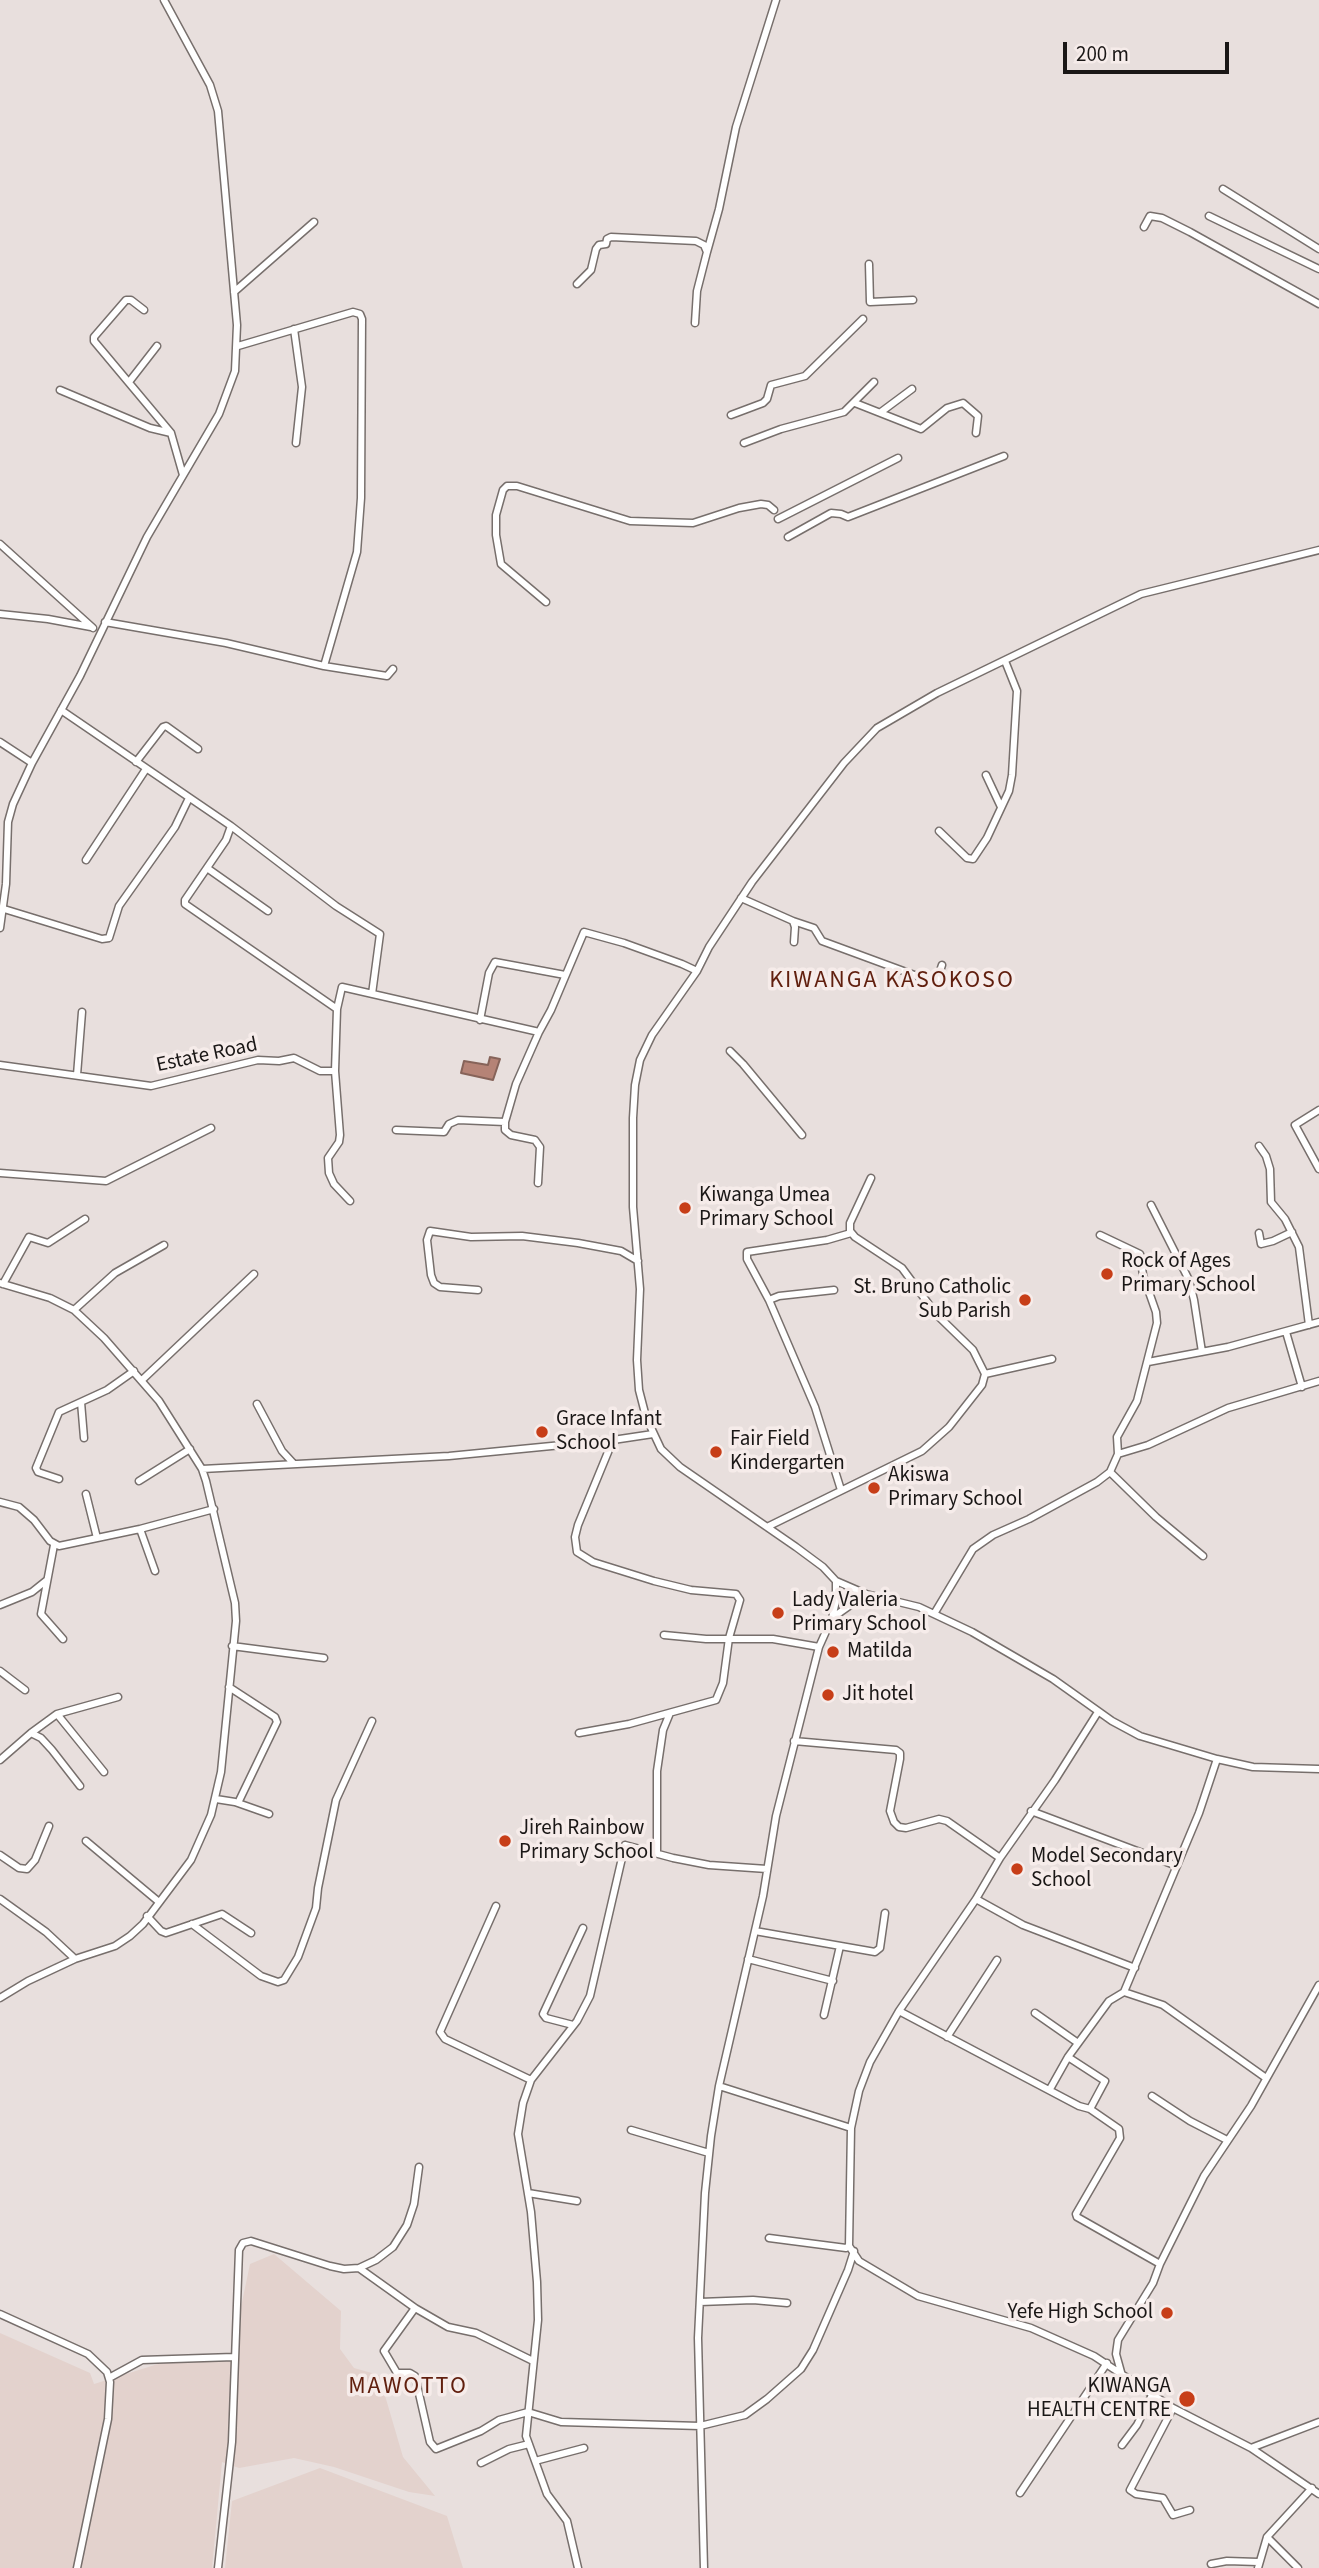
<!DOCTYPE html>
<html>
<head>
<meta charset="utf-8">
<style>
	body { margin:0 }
	#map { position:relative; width:1319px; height:2568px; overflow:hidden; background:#e8dfdd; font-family:"Source Sans 3",sans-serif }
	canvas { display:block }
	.scale { position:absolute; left:1063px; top:42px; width:166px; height:32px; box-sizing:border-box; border:4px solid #1a1716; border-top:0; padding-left:9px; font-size:21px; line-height:24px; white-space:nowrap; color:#1a1716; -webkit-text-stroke:5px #f6ecea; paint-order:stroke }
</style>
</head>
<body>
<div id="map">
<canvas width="1319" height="2568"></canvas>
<div class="scale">200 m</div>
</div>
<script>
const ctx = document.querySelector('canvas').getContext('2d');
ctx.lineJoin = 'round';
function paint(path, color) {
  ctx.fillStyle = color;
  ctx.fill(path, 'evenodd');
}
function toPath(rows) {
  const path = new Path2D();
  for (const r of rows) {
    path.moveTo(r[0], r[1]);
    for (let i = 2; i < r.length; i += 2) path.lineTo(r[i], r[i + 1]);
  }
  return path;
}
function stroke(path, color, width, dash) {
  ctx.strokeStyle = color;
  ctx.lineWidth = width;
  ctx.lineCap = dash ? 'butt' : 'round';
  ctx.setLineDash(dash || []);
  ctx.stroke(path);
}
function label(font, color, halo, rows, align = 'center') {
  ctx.font = font + ' "Source Sans 3",sans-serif';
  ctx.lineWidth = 7;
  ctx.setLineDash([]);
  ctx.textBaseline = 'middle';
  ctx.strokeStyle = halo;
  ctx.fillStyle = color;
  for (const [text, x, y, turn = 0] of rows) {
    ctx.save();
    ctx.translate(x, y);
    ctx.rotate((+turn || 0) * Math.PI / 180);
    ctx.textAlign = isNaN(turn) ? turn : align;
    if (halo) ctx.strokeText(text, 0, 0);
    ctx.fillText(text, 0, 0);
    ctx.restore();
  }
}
const built = toPath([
	[274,2254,341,2311,340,2349,354,2368,379,2375,403,2457,435,2496,409,2492,334,2467,294,2458,239,2468,222,2462,212,2568,0,2568,0,2333,90,2373,94,2384,174,2359,231,2355,250,2264],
	[320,2468,447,2516,463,2568,225,2568,232,2501]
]);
const water = toPath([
	[490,1057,500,1059,493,1080,461,1073,464,1061,488,1065,490,1057]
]);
const minor = toPath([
	[1223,189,1319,249],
	[1209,216,1319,269],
	[1144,227,1150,216,1162,218,1190,232,1319,304],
	[707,252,719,209,736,127,776,0],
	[869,264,870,302,913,300],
	[577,284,591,270,596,249,599,245,606,244,607,239,611,237,696,241,704,245,707,252,697,291,695,323],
	[234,292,314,222],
	[144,310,131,300,126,300,94,337,94,341,171,433,183,475],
	[294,329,302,387,296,443],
	[238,346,353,312,360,314,362,319,361,498,357,552,324,666],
	[129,382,157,346],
	[60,390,150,428,171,433],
	[855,403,921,429,947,408,963,403,978,416,976,433],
	[881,412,912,389],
	[731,415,763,403,767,399,771,385,805,376,863,319],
	[744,443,781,429,844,412,874,382],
	[778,519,898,458],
	[788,537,831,513,841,514,848,517,1004,456],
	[0,544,93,628],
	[546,602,501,564,496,535,496,515,503,490,507,486,517,486,630,521,693,523,739,508,761,504,768,505,774,510],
	[0,614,48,619,91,627],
	[105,622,226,643,324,666,387,676,393,669],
	[61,710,231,826,336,906,380,934,372,994],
	[0,742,32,763],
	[136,762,163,727,166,726,198,749],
	[986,775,1001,807],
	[231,826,226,840,185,900,185,904,337,1009,342,987,539,1032,551,1010,584,932,624,943,682,964,697,971],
	[939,831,967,858,973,859,987,838,1009,791,1012,775,1017,691,1005,661],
	[86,860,146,769],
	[207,868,268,911],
	[741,898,793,921,795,927,794,942],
	[4,909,102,939,109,938,119,906,175,827,189,798],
	[793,921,814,928,822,941,936,983,942,965],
	[0,928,6,884,8,822,13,804,32,763,80,676,147,537,219,414,235,371,237,325,218,111,210,85,164,0],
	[337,1009,335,1071,340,1135,339,1142,328,1158,329,1173,334,1184,350,1201],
	[480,1020,489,973,495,962,565,975],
	[730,1051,743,1064,802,1135],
	[0,1065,151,1086,258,1060,279,1061,294,1058,320,1071,335,1071],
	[77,1075,82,1012],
	[1319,1110,1295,1125,1319,1169],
	[505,1122,505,1130,511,1135,535,1140,540,1147,538,1183],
	[396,1130,444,1132,449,1124,458,1120,505,1122,516,1084,539,1032],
	[1259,1146,1266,1156,1270,1169,1271,1202,1285,1219,1299,1247,1309,1325],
	[0,1173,106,1181,211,1128],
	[1151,1205,1189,1280,1194,1300,1202,1352],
	[1259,1233,1261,1244,1273,1241,1292,1232],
	[1100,1235,1140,1254,1143,1275,1156,1312,1157,1323,1137,1401,1117,1437,1118,1454],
	[0,1283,50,1298,74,1310,104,1338,159,1401,202,1469,206,1481,235,1603,236,1621,221,1772,211,1815,191,1860,143,1924,130,1936,115,1946,75,1959,28,1981,0,1998],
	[3,1284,29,1237,48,1243,85,1219],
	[478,1290,440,1287,434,1283,431,1275,427,1240,430,1231,471,1237,522,1236,578,1243,621,1251,638,1261],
	[834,1290,779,1296,769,1300,815,1407,841,1490],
	[769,1300,747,1259,747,1252,827,1240,851,1233],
	[74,1310,115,1273,164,1245],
	[1286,1332,1302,1387],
	[1148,1362,1228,1347,1319,1322],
	[985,1374,1052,1359],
	[142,1380,254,1274],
	[81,1402,84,1438],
	[257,1404,282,1451,294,1464],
	[202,1469,449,1456,613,1440,653,1434],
	[1110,1472,1156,1517,1203,1556],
	[59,1479,38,1472,36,1468,59,1412,107,1390,134,1371],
	[139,1481,190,1449],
	[86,1494,97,1538],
	[0,1502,19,1507,34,1520,50,1541,59,1546,140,1529,214,1509],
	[767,1527,922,1451,949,1427,982,1385,985,1374,973,1350,936,1314,902,1268,855,1237,850,1231,850,1223,871,1178],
	[140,1529,155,1571],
	[54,1545,41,1614,63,1639],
	[836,1581,866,1594,919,1607,972,1632,1053,1679,1112,1721,1140,1736,1217,1759,1253,1767,1319,1769],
	[0,1605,32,1592,47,1580],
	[934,1614,973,1549,993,1535,1029,1519,1097,1482,1110,1472,1118,1454,1148,1445,1228,1408,1319,1381],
	[832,1618,866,1594],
	[664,1635,706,1639,773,1639,819,1647],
	[232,1646,324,1658],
	[0,1671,25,1690],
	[229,1687,275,1717,277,1722,238,1803],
	[57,1714,104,1772],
	[31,1733,41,1738,52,1750,80,1786],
	[579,1733,629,1724,716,1700,723,1683,729,1638,740,1600,736,1594,691,1590,654,1581,593,1562,577,1552,575,1537,578,1525,613,1440],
	[794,1741,896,1750,900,1753,900,1759,890,1811,894,1822,899,1827,906,1828,939,1819,947,1821,1000,1858],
	[1217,1759,1199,1813,1124,1992,1163,2005,1266,2078],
	[0,1760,31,1733,57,1714,118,1697],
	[216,1799,235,1802,269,1814],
	[1031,1811,1177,1866],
	[86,1841,159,1902],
	[657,1852,657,1771,663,1730,670,1713],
	[0,1855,19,1868,27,1869,35,1860,49,1826],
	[0,1899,46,1932,75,1959],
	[976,1899,1023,1925,1135,1968],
	[496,1906,440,2032,445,2039,531,2080],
	[147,1916,161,1931,166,1933,222,1914,251,1933],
	[192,1924,261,1976,278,1982,284,1980,298,1957,316,1908,318,1888,336,1800,372,1721],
	[755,1931,875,1952,880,1948,885,1913],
	[748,1959,833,1981],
	[899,2011,1079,2106,1090,2109,1119,2129,1120,2138,1076,2214,1077,2217,1160,2264],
	[1035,2013,1078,2043],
	[824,2015,840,1946],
	[573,2025,546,2018,543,2014,583,1928],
	[947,2037,997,1960],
	[1068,2057,1105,2081,1090,2109],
	[719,2086,851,2128,849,2246,859,2261,918,2296,1031,2328,1094,2356,1173,2408,1251,2448,1319,2494],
	[1050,2089,1068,2057,1109,2001,1124,1992],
	[1152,2096,1190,2121,1227,2140],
	[851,2128,859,2091,870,2062,899,2011,976,1899,1000,1858,1055,1780,1098,1712],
	[631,2130,709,2153],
	[419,2167,414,2204,407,2225,393,2247,376,2260,359,2268,415,2308,448,2327,476,2333,533,2361],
	[528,2193,577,2201],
	[769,2238,846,2248,849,2246],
	[700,2302,753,2300,787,2303],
	[415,2308,384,2351,397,2373,410,2373,415,2376,430,2442,436,2449,481,2431,499,2420,528,2412,561,2422,700,2426,745,2415,767,2399,801,2369,813,2350,848,2270,854,2251],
	[0,2314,88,2354,107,2372,110,2382,108,2419,77,2568],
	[1121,2372,1116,2354,1118,2340,1153,2283,1160,2264,1204,2176,1251,2106,1319,1985],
	[109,2378,142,2360,234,2357],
	[1173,2408,1130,2490,1136,2494,1163,2498,1173,2515,1190,2510],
	[1122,2445,1137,2425,1152,2395],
	[1251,2448,1319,2422],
	[535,2461,584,2448],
	[481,2463,509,2449,529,2444],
	[1020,2493,1107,2363],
	[1267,2537,1298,2568],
	[1211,2564,1227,2561,1258,2562],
	[218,2568,232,2442,239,2250,243,2243,251,2241,330,2266,344,2269,359,2268],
	[578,2568,567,2521,547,2494,526,2436,538,2320,537,2282,531,2212,518,2134,523,2103,531,2080,577,2021,590,1996,625,1845,673,1858,709,1865,767,1869],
	[704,2568,698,2338,705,2193,711,2136,719,2086,763,1896,776,1816,819,1647,832,1618,836,1601,836,1581,823,1567,796,1547,680,1467,661,1449,646,1417,639,1390,637,1360,640,1289,633,1207,633,1118,635,1085,640,1060,652,1035,697,971,709,947,752,882,844,763,877,728,937,693,1141,594,1319,550],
	[1258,2568,1267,2537,1312,2488]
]);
const markers = [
	[685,1208,7,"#c73e18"],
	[1107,1274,7,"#c73e18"],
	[1025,1300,7,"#c73e18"],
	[542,1432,7,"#c73e18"],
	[716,1452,7,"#c73e18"],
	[874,1488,7,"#c73e18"],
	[778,1613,7,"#c73e18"],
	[833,1652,7,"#c73e18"],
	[828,1695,7,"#c73e18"],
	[505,1841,7,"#c73e18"],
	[1017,1869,7,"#c73e18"],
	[1167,2313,7,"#c73e18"],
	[1187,2399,9,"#c73e18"]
];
const streetNames = [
	["Estate Road",207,1056,-12]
];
const poiNames = [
	["Kiwanga Umea",699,1196],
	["Primary School",699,1220],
	["Rock of Ages",1121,1262],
	["Primary School",1121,1286],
	["St. Bruno Catholic",1011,1288,"right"],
	["Sub Parish",1011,1312,"right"],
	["Grace Infant",556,1420],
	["School",556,1444],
	["Fair Field",730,1440],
	["Kindergarten",730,1464],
	["Akiswa",888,1476],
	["Primary School",888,1500],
	["Lady Valeria",792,1601],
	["Primary School",792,1625],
	["Matilda",847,1652],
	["Jit hotel",842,1695],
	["Jireh Rainbow",519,1829],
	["Primary School",519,1853],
	["Model Secondary",1031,1857],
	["School",1031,1881],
	["Yefe High School",1153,2313,"right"],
	["KIWANGA",1171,2387,"right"],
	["HEALTH CENTRE",1171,2411,"right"]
];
const quarterNames = [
	["KIWANGA KASOKOSO",892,982],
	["MAWOTTO",408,2388]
];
paint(built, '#e3d2cd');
paint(water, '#b58376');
stroke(water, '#866359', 2);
stroke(minor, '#776f6c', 9);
stroke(minor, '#fff', 6);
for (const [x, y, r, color] of markers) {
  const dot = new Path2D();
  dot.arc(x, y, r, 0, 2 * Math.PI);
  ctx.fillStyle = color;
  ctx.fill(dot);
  stroke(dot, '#f6ecea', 2.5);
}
label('21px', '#1a1716', '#f6ecea', streetNames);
label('21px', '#1a1716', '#f6ecea', poiNames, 'left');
ctx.letterSpacing = '2px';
label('24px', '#611f0e', '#f6ecea', quarterNames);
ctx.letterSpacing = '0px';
</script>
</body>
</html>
